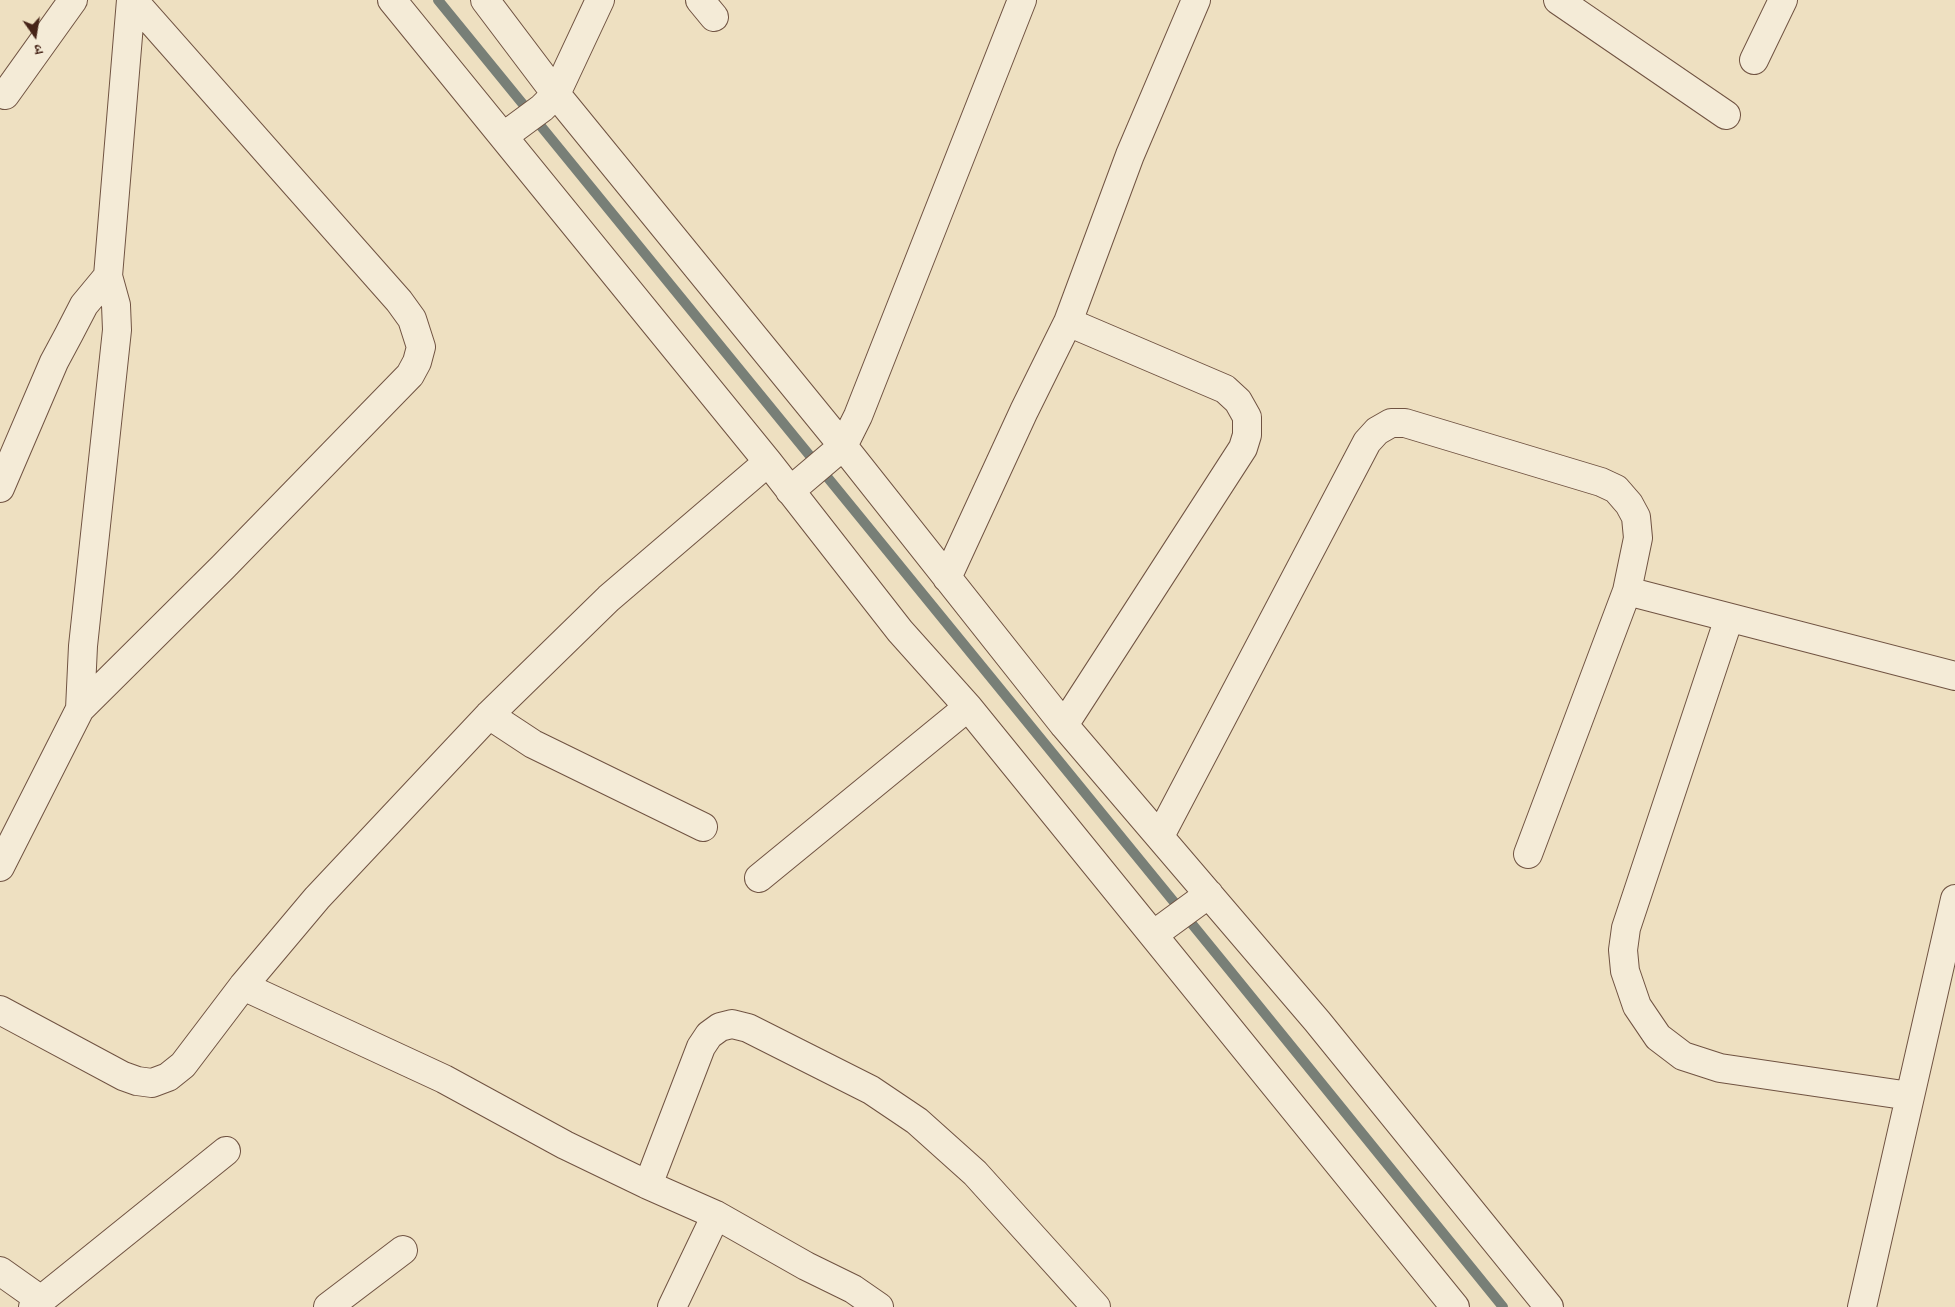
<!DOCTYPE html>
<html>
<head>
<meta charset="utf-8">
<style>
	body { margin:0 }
	#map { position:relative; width:1955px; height:1307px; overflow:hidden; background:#eee0c1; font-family:"Gentium Book Plus","Noto Serif Devanagari",serif }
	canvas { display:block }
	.north { position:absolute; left:10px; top:10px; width:50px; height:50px; -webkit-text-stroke:4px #f4ebd7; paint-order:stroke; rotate:167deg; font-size:14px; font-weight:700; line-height:20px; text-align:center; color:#462418 }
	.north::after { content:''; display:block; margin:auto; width:18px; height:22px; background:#462418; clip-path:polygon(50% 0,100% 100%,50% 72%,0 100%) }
</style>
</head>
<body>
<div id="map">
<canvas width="1955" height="1307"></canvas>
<div class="north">उ</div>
</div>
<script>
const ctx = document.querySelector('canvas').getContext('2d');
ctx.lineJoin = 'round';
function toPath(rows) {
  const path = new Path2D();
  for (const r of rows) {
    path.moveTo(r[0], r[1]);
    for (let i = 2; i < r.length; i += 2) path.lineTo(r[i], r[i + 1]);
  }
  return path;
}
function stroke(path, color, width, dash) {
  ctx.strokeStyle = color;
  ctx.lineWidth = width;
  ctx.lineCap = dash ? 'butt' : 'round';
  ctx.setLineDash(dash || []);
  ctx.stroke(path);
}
const stream = toPath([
	[438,0,1223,962,1503,1307]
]);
const minor = toPath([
	[392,0,768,462,900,631,968,707,1455,1307],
	[485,0,556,94,843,446,1064,725,1317,1021,1549,1307],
	[700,0,714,17],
	[1558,0,1726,115],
	[1754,60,1783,0],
	[5,95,73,0],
	[504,136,542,108,556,94,600,0],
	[0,488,54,362,69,334,84,305,108,276],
	[790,491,843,446,858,416,1022,0],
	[947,578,1024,411,1068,322,1130,155,1196,0],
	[1627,591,1955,676],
	[1729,618,1626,928,1623,950,1625,971,1637,1006,1658,1037,1683,1056,1720,1068,1910,1096],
	[80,709,83,646,117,330,116,305,108,276,131,0],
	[489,715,533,744,703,827],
	[1064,725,1243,448,1247,435,1247,417,1238,401,1225,389,1068,322],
	[1160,836,1367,442,1377,431,1391,423,1405,423,1601,482,1616,489,1629,504,1636,517,1638,538,1627,591,1528,854],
	[0,867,80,709,223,567,410,375,417,362,421,347,412,319,399,301,133,0],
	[759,878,968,707],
	[1153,935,1209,894],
	[243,986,444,1079,565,1145,648,1185,716,1215,806,1266,853,1289,879,1307],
	[0,1010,123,1076,137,1081,152,1083,168,1077,183,1065,243,986,317,898,489,715,609,598,768,462],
	[648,1185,701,1047,709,1035,720,1027,732,1024,748,1028,871,1090,917,1121,975,1173,1096,1307],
	[0,1271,41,1300,33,1307],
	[41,1300,226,1151],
	[328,1307,403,1250],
	[672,1307,716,1215],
	[1862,1307,1955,899]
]);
stroke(stream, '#787f77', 10);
stroke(minor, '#705342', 30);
stroke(minor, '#f4ebd7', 28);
</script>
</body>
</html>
